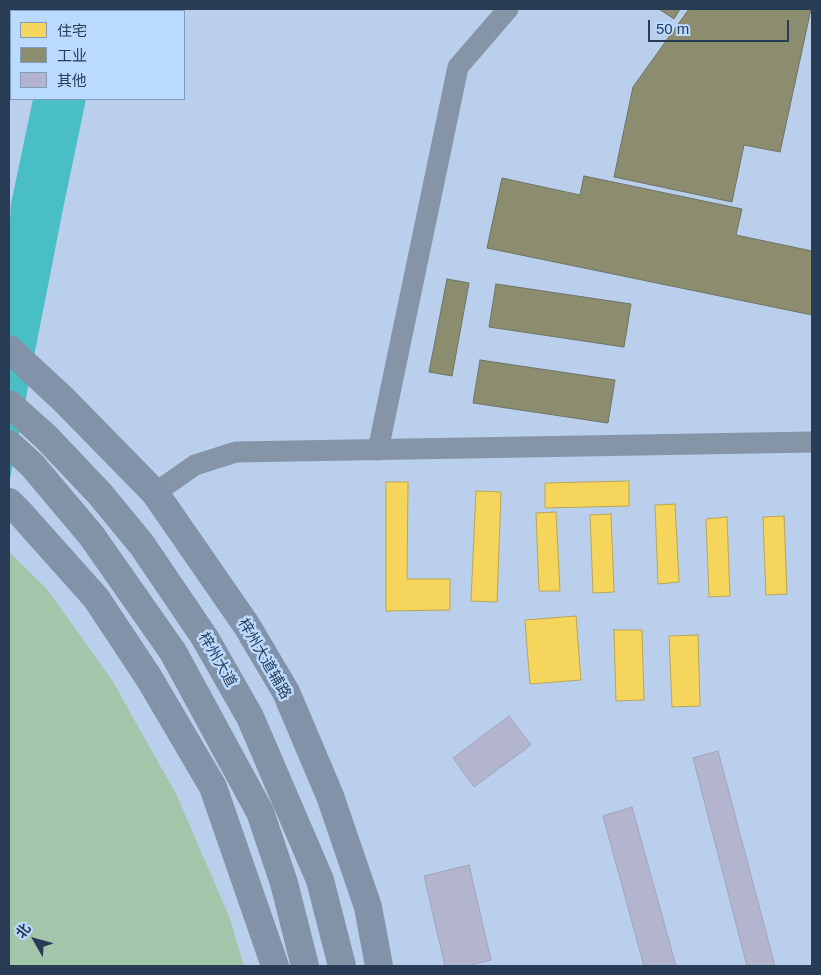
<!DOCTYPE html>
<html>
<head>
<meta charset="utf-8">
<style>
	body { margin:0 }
	#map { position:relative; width:821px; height:975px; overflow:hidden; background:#b9cfeb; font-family:Arial,"Noto Sans SC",sans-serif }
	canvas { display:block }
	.frame { position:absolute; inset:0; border:10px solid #283c55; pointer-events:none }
	.legend { position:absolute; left:10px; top:10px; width:175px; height:90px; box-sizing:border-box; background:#bbdaff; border:1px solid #809bbb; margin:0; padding:6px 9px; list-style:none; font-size:15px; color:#283c55 }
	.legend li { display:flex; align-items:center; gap:10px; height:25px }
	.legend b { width:25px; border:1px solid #809bbb }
	.north { position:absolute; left:10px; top:915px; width:50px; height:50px; -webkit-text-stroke:4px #bbdaff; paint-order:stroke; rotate:308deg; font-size:14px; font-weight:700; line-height:20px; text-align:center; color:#283c55 }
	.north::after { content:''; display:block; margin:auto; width:18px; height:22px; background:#283c55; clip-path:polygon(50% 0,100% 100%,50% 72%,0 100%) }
	.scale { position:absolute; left:648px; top:20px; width:141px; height:22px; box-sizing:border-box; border:2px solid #283c55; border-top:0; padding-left:6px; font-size:15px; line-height:18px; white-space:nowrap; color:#283c55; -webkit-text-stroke:4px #bbdaff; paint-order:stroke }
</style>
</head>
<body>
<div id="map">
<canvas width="821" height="975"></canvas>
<div class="frame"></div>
<ul class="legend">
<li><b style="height:14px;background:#f6d55c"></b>住宅</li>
<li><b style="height:14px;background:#8c8c6e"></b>工业</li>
<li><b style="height:14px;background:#b3b4ce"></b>其他</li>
</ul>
<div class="north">北</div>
<div class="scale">50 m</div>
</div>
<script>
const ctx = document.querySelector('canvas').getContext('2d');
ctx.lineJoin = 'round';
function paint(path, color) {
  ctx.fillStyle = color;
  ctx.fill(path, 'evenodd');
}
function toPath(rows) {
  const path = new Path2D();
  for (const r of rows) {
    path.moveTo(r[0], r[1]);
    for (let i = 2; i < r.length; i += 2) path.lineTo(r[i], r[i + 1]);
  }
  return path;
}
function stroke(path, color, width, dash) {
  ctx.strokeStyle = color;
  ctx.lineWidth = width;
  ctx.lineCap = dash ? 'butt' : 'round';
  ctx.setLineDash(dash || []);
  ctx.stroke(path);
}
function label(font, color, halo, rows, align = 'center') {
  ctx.font = font + ' Arial,"Noto Sans SC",sans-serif';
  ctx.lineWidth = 5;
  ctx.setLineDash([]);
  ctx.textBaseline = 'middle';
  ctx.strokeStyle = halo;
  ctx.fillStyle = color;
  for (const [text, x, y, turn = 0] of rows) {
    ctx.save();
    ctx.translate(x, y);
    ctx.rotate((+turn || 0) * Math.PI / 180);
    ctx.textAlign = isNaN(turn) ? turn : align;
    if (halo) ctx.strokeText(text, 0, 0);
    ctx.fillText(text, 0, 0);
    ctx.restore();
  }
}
const green = toPath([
	[9,552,47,589,112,680,176,794,229,916,244,966,9,966]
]);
const water = toPath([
	[33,99,86,99,63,209,9,484,9,235,11,204]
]);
const homes = toPath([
	[629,481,629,506,545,508,545,483,629,481],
	[386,482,408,482,407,579,450,579,450,610,386,611,386,482],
	[476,491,501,492,497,602,471,601,476,491],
	[675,504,679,582,658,584,655,505,675,504],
	[556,512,560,591,539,591,536,513,556,512],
	[611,514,614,592,593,593,590,515,611,514],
	[784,516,787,594,766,595,763,517,784,516],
	[727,517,730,596,709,597,706,519,727,517],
	[576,616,581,680,530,684,525,620,576,616],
	[614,630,642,630,644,700,616,701,614,630],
	[698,635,700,706,672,707,669,636,698,635]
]);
const industry = toPath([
	[659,9,680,9,674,19,659,9],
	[689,9,811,9,780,152,744,145,732,202,614,177,633,87,689,9],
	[584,176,742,209,736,235,812,251,812,315,487,248,502,178,580,195,584,176],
	[447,279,469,283,452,376,429,372,447,279],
	[496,284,631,304,624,347,489,327,496,284],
	[480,360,615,380,608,423,473,403,480,360]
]);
const building = toPath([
	[509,716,531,745,474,787,453,758,509,716],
	[718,751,775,966,747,966,693,758,718,751],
	[632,807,676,966,644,966,603,816,632,807],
	[469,865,491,960,467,966,445,966,424,876,469,865]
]);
const street = toPath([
	[378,450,458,67,508,9],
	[155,493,195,465,236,452,812,442]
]);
const secondary = toPath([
	[9,349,63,399,155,493,247,626,286,692,330,796,368,907,379,966],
	[9,502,21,514,96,598,149,678,213,787,275,966]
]);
const highway = toPath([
	[9,404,46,437,100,494,142,545,205,638,250,717,320,880,342,966],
	[9,444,32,465,91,535,173,652,260,812,284,883,305,966]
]);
const streetNames = [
	["梓州大道辅路",264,659,60],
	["梓州大道",217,660,60]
];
paint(green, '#a3c5aa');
paint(water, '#49bec5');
paint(homes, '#f6d55c');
stroke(homes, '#b8a75a', 1);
paint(industry, '#8c8c6e');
stroke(industry, '#6e7466', 1);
paint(building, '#b3b4ce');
stroke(building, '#a2a4bc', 1);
stroke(street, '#8594a7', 21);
stroke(secondary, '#8293a9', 28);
stroke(highway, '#8293a7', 28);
label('15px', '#283c55', '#bbdaff', streetNames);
</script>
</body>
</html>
